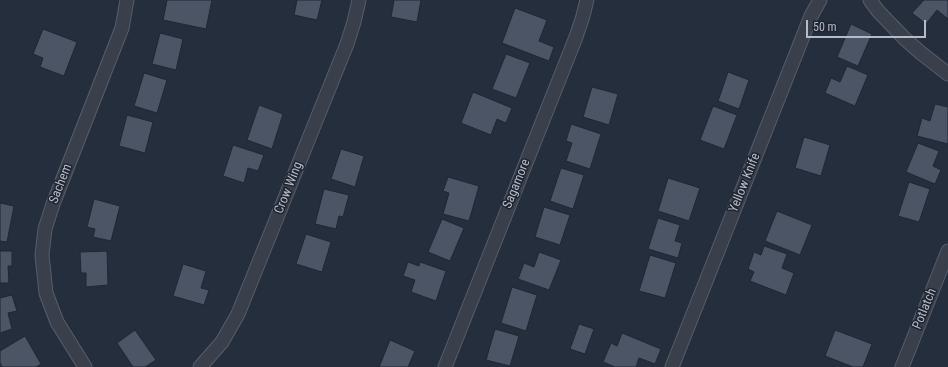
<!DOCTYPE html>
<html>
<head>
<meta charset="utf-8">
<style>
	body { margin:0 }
	#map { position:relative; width:948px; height:367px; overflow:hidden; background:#252e3c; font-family:"Roboto Condensed",sans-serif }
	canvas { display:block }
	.scale { position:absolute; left:806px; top:20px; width:120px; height:18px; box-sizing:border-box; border:2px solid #b5bbc7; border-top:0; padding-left:5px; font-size:12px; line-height:14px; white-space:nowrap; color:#b5bbc7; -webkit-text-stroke:3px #1e2531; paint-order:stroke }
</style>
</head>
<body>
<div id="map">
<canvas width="948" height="367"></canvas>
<div class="scale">50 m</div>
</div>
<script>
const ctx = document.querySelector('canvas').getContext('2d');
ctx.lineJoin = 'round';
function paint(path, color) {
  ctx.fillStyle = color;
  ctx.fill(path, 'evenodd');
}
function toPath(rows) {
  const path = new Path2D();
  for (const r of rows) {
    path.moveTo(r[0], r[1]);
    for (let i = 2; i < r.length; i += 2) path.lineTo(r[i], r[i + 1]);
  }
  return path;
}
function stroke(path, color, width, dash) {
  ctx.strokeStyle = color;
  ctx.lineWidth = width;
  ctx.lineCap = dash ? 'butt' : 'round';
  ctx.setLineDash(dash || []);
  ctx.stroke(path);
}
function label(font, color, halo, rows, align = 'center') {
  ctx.font = font + ' "Roboto Condensed",sans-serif';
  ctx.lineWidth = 3;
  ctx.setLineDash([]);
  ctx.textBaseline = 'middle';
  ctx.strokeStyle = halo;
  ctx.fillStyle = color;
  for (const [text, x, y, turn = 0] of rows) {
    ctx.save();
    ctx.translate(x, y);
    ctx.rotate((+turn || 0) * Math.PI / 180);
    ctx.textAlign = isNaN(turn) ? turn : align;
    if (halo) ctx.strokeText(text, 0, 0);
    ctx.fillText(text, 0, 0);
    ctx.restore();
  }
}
const building = toPath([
	[167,0,212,0,206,29,163,20,167,0],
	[297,0,322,0,317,20,294,15,297,0],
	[394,0,421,0,417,22,391,17,394,0],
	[924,0,948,0,948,19,937,10,926,24,912,13,924,0],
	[515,8,547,20,539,41,554,47,549,61,502,43,515,8],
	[851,24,872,34,858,66,837,57,851,24],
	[43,29,77,42,64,76,40,67,43,58,33,54,43,29],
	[160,33,183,39,176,70,152,64,160,33],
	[506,54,530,63,516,98,492,89,506,54],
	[847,66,868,75,855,106,825,93,831,78,840,82,847,66],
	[728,72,749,80,739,109,718,101,728,72],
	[144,73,167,80,157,113,134,106,144,73],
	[592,87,618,94,609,125,583,117,592,87],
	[473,92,512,108,506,123,497,119,491,135,461,123,473,92],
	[935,104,948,107,948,144,917,136,922,118,930,121,935,104],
	[259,105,283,114,272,149,247,140,259,105],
	[713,106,737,115,724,149,700,140,713,106],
	[127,115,153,122,145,153,119,146,127,115],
	[571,124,601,134,590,169,566,161,572,143,566,141,571,124],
	[804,137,830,145,821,176,795,168,804,137],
	[918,143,939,151,933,166,941,170,935,184,906,172,918,143],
	[233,145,264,155,258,171,248,168,244,183,223,176,233,145],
	[341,149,364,156,355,187,331,179,341,149],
	[561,168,584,175,573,209,550,201,561,168],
	[448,177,479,186,469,221,443,214,449,193,443,191,448,177],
	[668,178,700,188,689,221,658,211,668,178],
	[909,182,930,189,919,222,898,216,909,182],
	[324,189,349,195,343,217,339,216,336,229,315,224,324,189],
	[94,199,120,206,111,241,93,237,95,229,87,227,94,199],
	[0,203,14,206,7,242,0,241,0,203],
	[544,207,570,215,560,245,535,237,544,207],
	[777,211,812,225,800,255,765,241,777,211],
	[658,218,680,225,675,241,682,243,678,258,648,249,658,218],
	[442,219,464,228,450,261,428,252,442,219],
	[306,234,331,242,322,272,296,264,306,234],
	[764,246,787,254,782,268,794,273,786,295,750,281,754,272,748,269,754,252,761,255,764,246],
	[0,251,12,251,12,266,8,266,9,283,0,283,0,251],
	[107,251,108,285,86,287,86,273,81,273,80,252,107,251],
	[539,252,561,260,549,290,518,279,524,263,534,267,539,252],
	[650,255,676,263,665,298,639,291,650,255],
	[408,262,419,266,420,262,446,271,436,301,411,292,415,280,403,276,408,262],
	[183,264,206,271,201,288,209,290,204,305,173,296,183,264],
	[512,287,537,295,526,331,501,323,512,287],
	[12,295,17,311,8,313,12,329,0,333,0,298,12,295],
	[579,324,594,329,585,354,570,349,579,324],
	[495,329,519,336,510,366,486,360,495,329],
	[135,330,156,360,145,367,133,367,117,343,135,330],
	[835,330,872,344,863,367,853,367,825,356,835,330],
	[622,333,661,349,655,364,639,358,636,367,615,367,603,362,611,343,617,346,622,333],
	[25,336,41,364,36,367,2,367,0,363,0,351,25,336],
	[390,340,415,351,408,367,379,367,390,340]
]);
const minor = toPath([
	[870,0,878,11,905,39,921,53,948,74],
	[85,367,57,322,46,293,42,255,45,229,53,204,122,28,127,0],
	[200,367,222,342,238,314,347,44,354,22,359,0],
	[445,367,576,37,583,16,587,0],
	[672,367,811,16,820,0],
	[902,367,948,251]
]);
const streetNames = [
	["Yellow Knife",745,183,-68],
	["Sachem",61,184,-69],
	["Sagamore",517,184,-68],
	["Crow Wing",289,188,-68],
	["Potlatch",925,309,-68]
];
paint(building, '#4b5565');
stroke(building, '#202733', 1);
stroke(minor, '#575e6a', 15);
stroke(minor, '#39404c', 13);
label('13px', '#b5bbc7', '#1e2531', streetNames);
</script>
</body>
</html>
